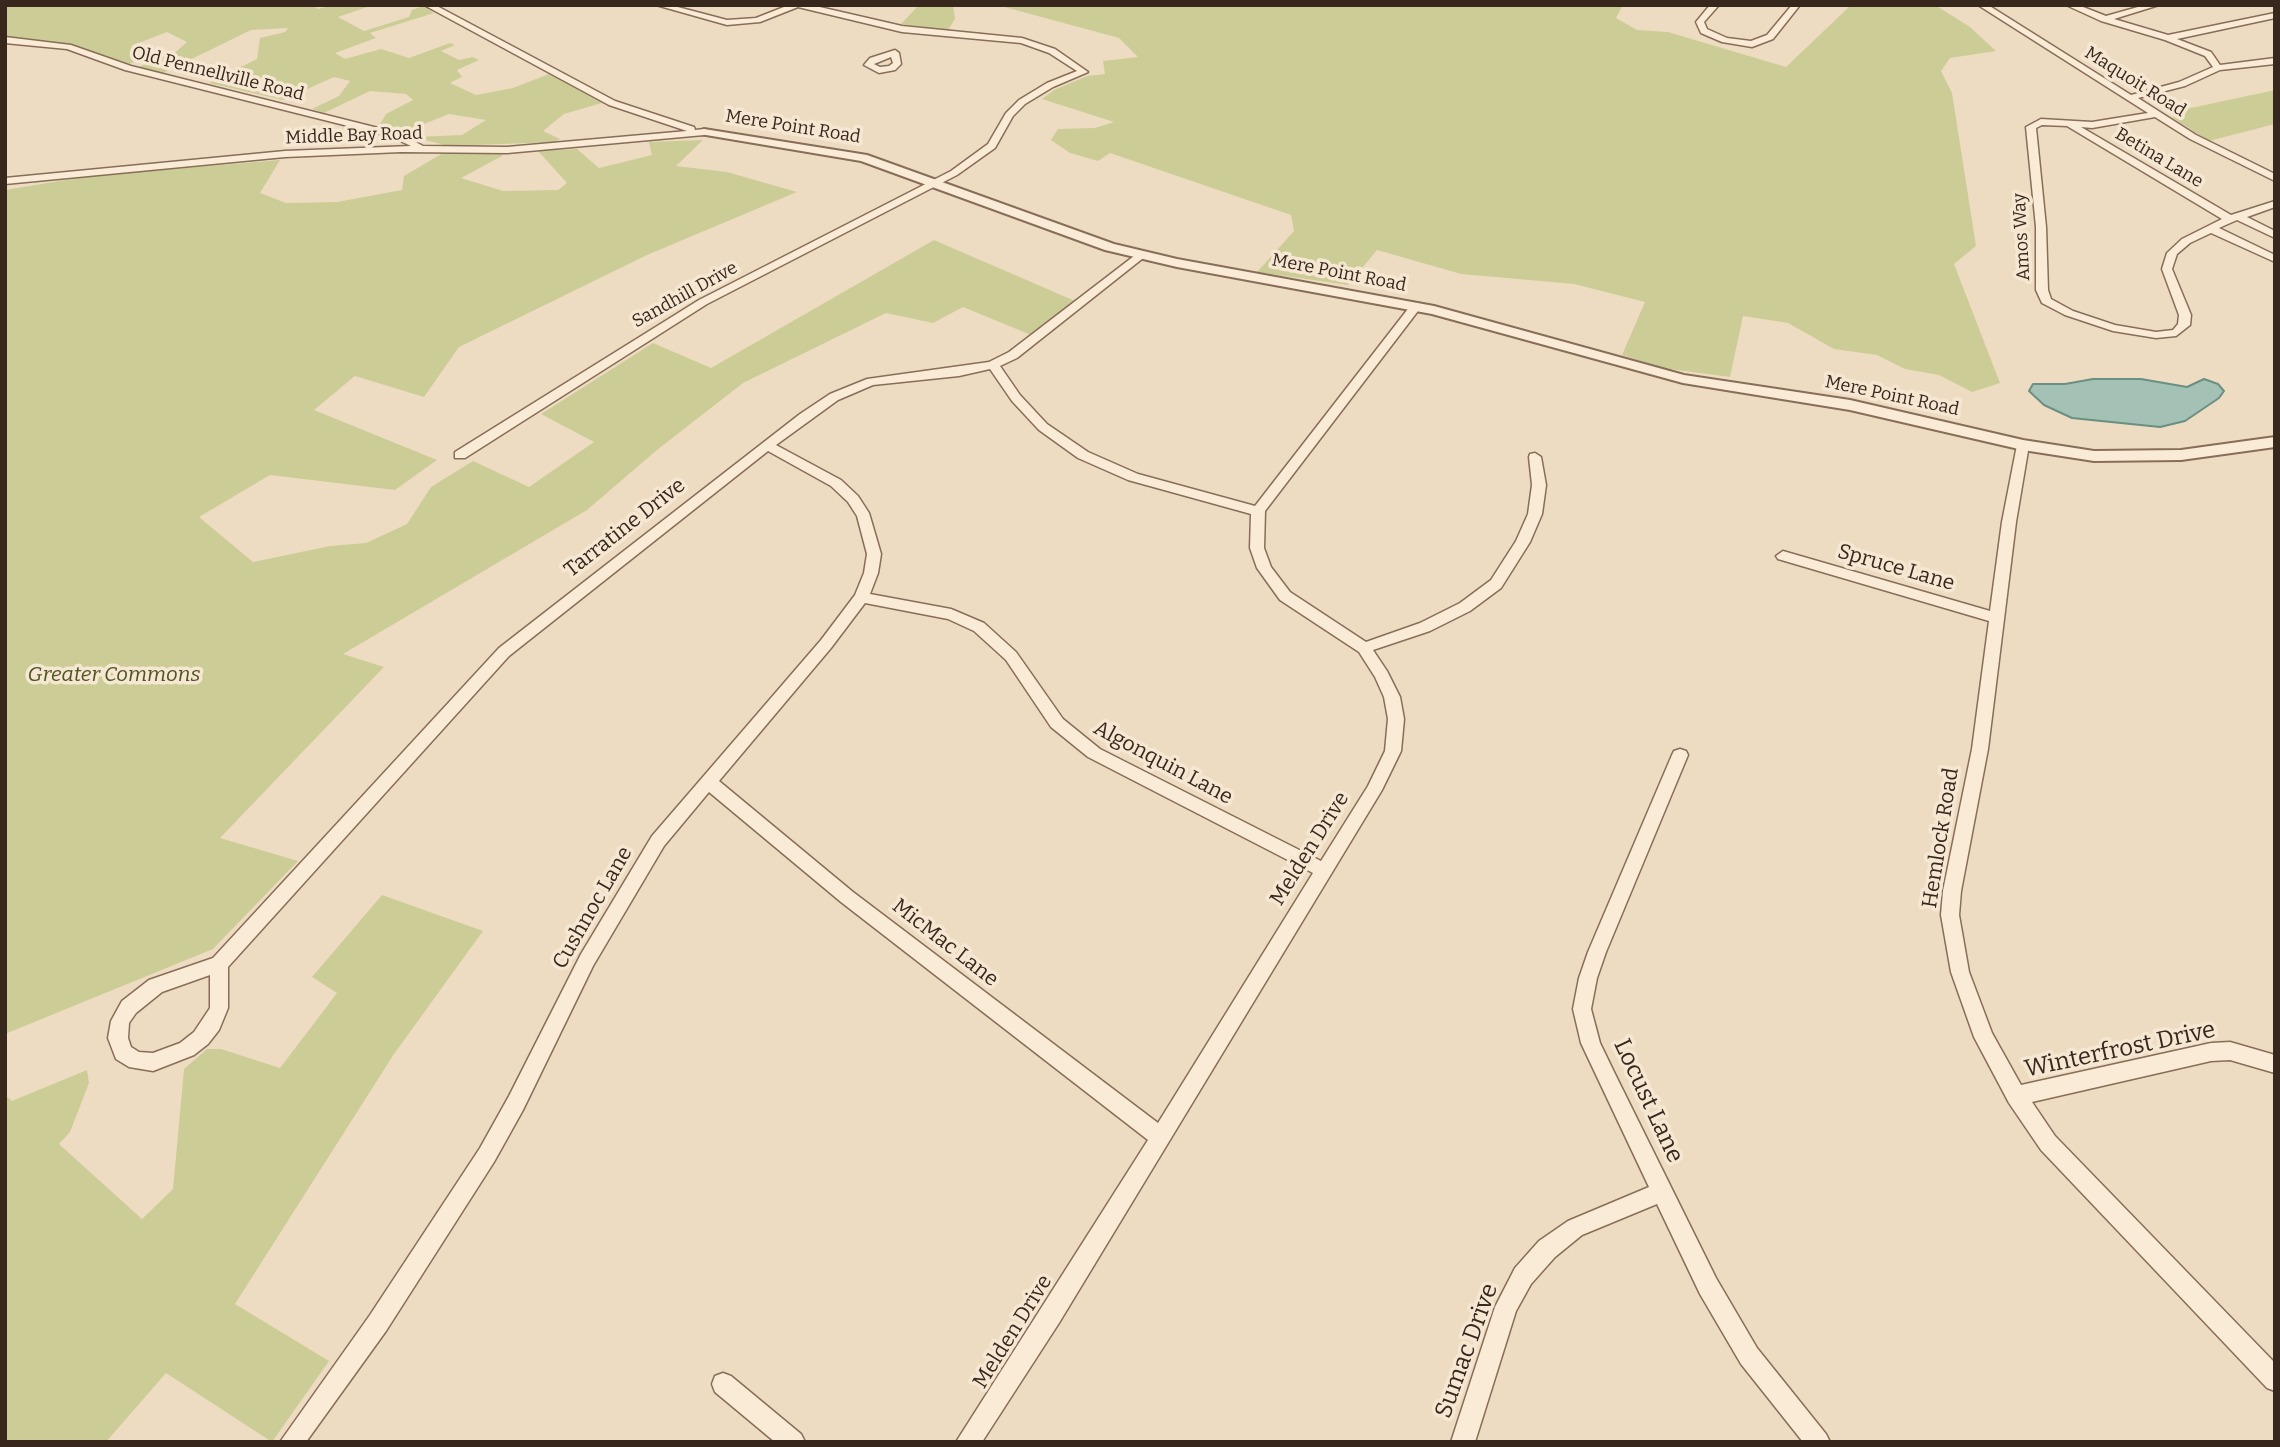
<!DOCTYPE html>
<html>
<head>
<meta charset="utf-8">
<style>
	body { margin:0 }
	#map { position:relative; width:2280px; height:1447px; overflow:hidden; background:#eedcc2; font-family:Bitter,serif }
	canvas { display:block }
	.frame { position:absolute; inset:0; border:7px solid #38271d; pointer-events:none }
</style>
</head>
<body>
<div id="map">
<canvas width="2280" height="1447"></canvas>
<div class="frame"></div>
</div>
<script>
const ctx = document.querySelector('canvas').getContext('2d');
ctx.lineJoin = 'round';
function paint(path, color) {
  ctx.fillStyle = color;
  ctx.fill(path, 'evenodd');
}
function toPath(rows) {
  const path = new Path2D();
  for (const r of rows) {
    path.moveTo(r[0], r[1]);
    for (let i = 2; i < r.length; i += 2) path.lineTo(r[i], r[i + 1]);
  }
  return path;
}
function stroke(path, color, width, dash) {
  ctx.strokeStyle = color;
  ctx.lineWidth = width;
  ctx.lineCap = dash ? 'butt' : 'round';
  ctx.setLineDash(dash || []);
  ctx.stroke(path);
}
function label(font, color, halo, rows, align = 'center') {
  ctx.font = font + ' Bitter,serif';
  ctx.lineWidth = 7;
  ctx.setLineDash([]);
  ctx.textBaseline = 'middle';
  ctx.strokeStyle = halo;
  ctx.fillStyle = color;
  for (const [text, x, y, turn = 0] of rows) {
    ctx.save();
    ctx.translate(x, y);
    ctx.rotate((+turn || 0) * Math.PI / 180);
    ctx.textAlign = isNaN(turn) ? turn : align;
    if (halo) ctx.strokeText(text, 0, 0);
    ctx.fillText(text, 0, 0);
    ctx.restore();
  }
}
const green = toPath([
	[5,5,312,5,318,9,333,5,373,5,338,17,364,31,409,17,412,10,423,6,434,13,370,33,376,38,335,53,345,59,381,49,409,58,450,43,455,45,441,51,459,60,473,57,479,60,457,70,462,77,450,83,476,95,513,88,549,74,602,103,564,114,543,131,560,139,555,142,448,146,414,137,462,135,486,120,449,114,404,132,379,126,386,114,413,100,406,94,370,91,324,113,312,109,339,96,350,81,334,77,283,100,209,83,257,59,260,38,285,32,288,28,251,30,163,73,136,68,177,51,187,42,167,32,131,46,142,59,129,64,73,45,5,36],
	[914,5,953,5,955,19,948,30,901,24,917,7],
	[997,5,1623,5,1616,18,1637,30,1668,32,1786,67,1851,5,1935,5,1970,27,1996,51,1950,58,1941,71,1952,93,1976,246,1954,264,2000,383,1972,392,1939,375,1905,369,1877,355,1834,349,1788,323,1743,316,1730,377,1662,368,1622,355,1645,302,1574,284,1461,274,1377,250,1348,285,1257,272,1294,231,1291,215,1110,153,1098,161,1070,153,1051,140,1058,129,1095,128,1114,122,1042,99,1054,90,1087,76,1105,74,1103,61,1138,57,1119,38],
	[2275,90,2275,124,2209,141,2173,118,2172,112],
	[703,140,676,166,727,172,797,192,647,255,459,347,424,397,355,376,314,410,437,460,395,490,270,475,199,517,253,562,330,546,366,543,407,524,431,487,473,461,529,487,594,442,541,414,653,343,711,368,934,240,1075,301,1031,335,963,307,933,323,886,313,743,383,657,450,587,510,343,654,384,667,220,838,298,861,213,949,5,1034,5,190,90,176,280,160,260,193,286,203,337,202,402,190,404,176,443,153,502,152,502,156,461,178,503,191,558,190,567,183,538,151,577,149,599,168,652,155,649,142],
	[382,895,483,931,394,1054,235,1304,329,1361,272,1442,166,1373,106,1442,5,1442,5,1095,12,1101,87,1070,89,1083,70,1132,59,1144,142,1219,173,1189,184,1069,207,1049,221,1049,280,1068,337,993,312,977]
]);
const water = toPath([
	[2093,379,2141,379,2187,387,2204,379,2218,384,2224,391,2219,398,2185,421,2160,427,2072,418,2044,405,2029,391,2033,384,2065,384,2093,379]
]);
const minor = toPath([
	[424,5,435,5,615,101,694,127,695,130,704,129,709,132,704,135,507,153,401,152,285,157,5,184,5,178,285,151,411,146,392,137,125,70,67,49,5,43,5,37,71,45,131,66,398,133,423,146,507,147,687,131,609,105,424,5],
	[656,5,670,5,727,20,756,18,789,5,811,5,902,26,1022,38,1055,49,1088,72,1053,87,1025,104,1013,116,995,148,957,175,707,304,465,458,455,458,455,452,699,300,951,171,988,144,1006,113,1019,100,1047,83,1077,71,1049,53,1021,43,902,32,798,7,760,22,727,25,656,5],
	[1710,5,1719,5,1704,22,1707,29,1727,38,1751,41,1767,35,1792,5,1800,5,1773,39,1752,47,1722,42,1701,33,1696,22,1710,5],
	[1978,5,1988,5,2131,95,2179,82,2213,67,2205,56,2165,40,2101,21,2066,5,2078,5,2106,16,2145,5,2159,5,2114,19,2168,35,2275,13,2275,18,2177,39,2211,52,2220,65,2275,58,2275,64,2220,70,2185,86,2138,98,2196,135,2275,174,2275,181,2190,139,2155,117,2092,128,2081,127,2231,215,2275,201,2275,207,2247,217,2275,231,2275,238,2237,220,2219,228,2275,255,2275,262,2211,233,2190,243,2177,254,2172,269,2191,315,2190,325,2176,336,2156,338,2113,331,2065,315,2042,303,2036,290,2036,227,2026,127,2041,119,2092,122,2148,113,1978,5],
	[2042,125,2067,126,2222,219,2182,239,2167,253,2162,269,2179,315,2178,324,2173,330,2156,332,2115,325,2073,311,2051,299,2048,290,2046,227,2036,128,2042,125],
	[895,50,899,53,901,64,895,70,879,73,864,65,870,58,895,50],
	[891,57,893,63,889,66,880,67,874,64,891,57],
	[1138,253,1147,255,1017,358,1000,366,1020,395,1047,424,1088,452,1138,474,1255,506,1411,305,1421,307,1265,511,1264,548,1271,567,1290,592,1366,642,1420,623,1460,603,1491,580,1516,541,1528,514,1532,485,1529,457,1530,454,1535,453,1541,457,1546,485,1542,514,1530,542,1501,588,1470,611,1430,631,1373,650,1387,671,1400,697,1404,719,1401,751,1382,790,1059,1323,982,1442,956,1442,1148,1140,841,902,709,792,664,846,593,966,523,1110,494,1162,386,1331,306,1442,280,1442,370,1315,480,1148,509,1096,581,954,652,836,821,640,855,595,864,573,867,554,857,516,848,502,831,486,768,451,509,656,228,967,228,1008,219,1030,208,1044,194,1055,153,1071,129,1067,116,1059,108,1038,111,1021,122,1001,149,980,213,958,499,648,800,414,830,394,867,379,989,362,1009,352,1138,253],
	[990,369,1012,401,1039,430,1078,458,1128,480,1251,514,1250,548,1257,568,1280,600,1359,652,1375,677,1384,697,1388,719,1385,751,1368,786,1321,861,1100,749,1063,719,1016,652,984,623,951,609,870,594,878,573,881,554,869,513,858,496,841,480,776,445,838,400,873,385,959,376,990,369],
	[865,603,948,619,974,631,1006,660,1051,727,1088,757,1313,873,1158,1123,853,892,719,781,831,648,865,603],
	[210,975,210,1008,194,1032,180,1043,153,1053,139,1052,131,1047,128,1038,129,1023,136,1013,162,992,210,975],
	[2023,441,2029,445,2016,522,1988,749,1961,891,1959,915,1969,972,1992,1033,2021,1085,2211,1043,2230,1042,2275,1055,2275,1073,2230,1060,2211,1061,2032,1102,2055,1136,2275,1363,2275,1391,2267,1388,2041,1150,2009,1103,1974,1037,1951,972,1941,915,1943,891,1972,749,1989,621,1778,559,1776,556,1783,551,1990,611,2002,522,2017,445,2023,441],
	[1680,749,1686,751,1688,755,1606,952,1597,978,1591,1009,1600,1043,1615,1074,1716,1278,1757,1348,1826,1434,1830,1442,1803,1442,1741,1364,1700,1294,1657,1204,1582,1235,1555,1257,1531,1284,1516,1311,1475,1442,1451,1442,1495,1307,1515,1268,1539,1241,1568,1221,1649,1187,1581,1043,1573,1009,1579,978,1588,952,1672,755,1674,751,1680,749],
	[723,1373,731,1376,801,1434,805,1442,775,1442,715,1392,712,1384,715,1376,723,1373]
]);
const tertiary = toPath([
	[704,129,867,155,1114,244,1177,259,1434,306,1684,375,1850,400,2023,440,2094,451,2181,450,2275,437,2275,447,2181,460,2094,461,2023,450,1850,410,1683,383,1432,314,1177,267,1105,250,861,161,700,134,698,132,704,129]
]);
const farStreetnames = [
	["Old Pennellville Road",218,74,14],
	["Maquoit Road",2135,82,32],
	["Mere Point Road",793,127,9],
	["Middle Bay Road",354,136,-2],
	["Betina Lane",2159,158,31],
	["Amos Way",2022,237,-93],
	["Mere Point Road",1339,273,11],
	["Sandhill Drive",685,295,-29],
	["Mere Point Road",1892,396,12]
];
const streetNames = [
	["Tarratine Drive",625,528,-38],
	["Spruce Lane",1896,568,16],
	["Algonquin Lane",1163,763,28],
	["Hemlock Road",1941,838,-81],
	["Melden Drive",1310,849,-58],
	["Cushnoc Lane",593,908,-60],
	["MicMac Lane",945,943,38],
	["Melden Drive",1013,1332,-58]
];
const parkNames = [
	["Greater Commons",114,675]
];
const nearStreetnames = [
	["Winterfrost Drive",2120,1050,-12],
	["Locust Lane",1648,1101,65],
	["Sumac Drive",1467,1351,-70]
];
paint(green, '#cccd96');
paint(water, '#a4c1b6');
stroke(water, '#6b8f82', 2);
stroke(minor, '#886d59', 3);
stroke(tertiary, '#886d59', 4);
paint(minor, '#f9ebd5');
paint(tertiary, '#f9ebd5');
label('18px', '#38271d', '#f6e7d2', farStreetnames);
label('21px', '#38271d', '#f6e7d2', streetNames);
label('italic 21px', '#4d5524', '#f6e7d2', parkNames);
label('24px', '#38271d', '#f6e7d2', nearStreetnames);
</script>
</body>
</html>
